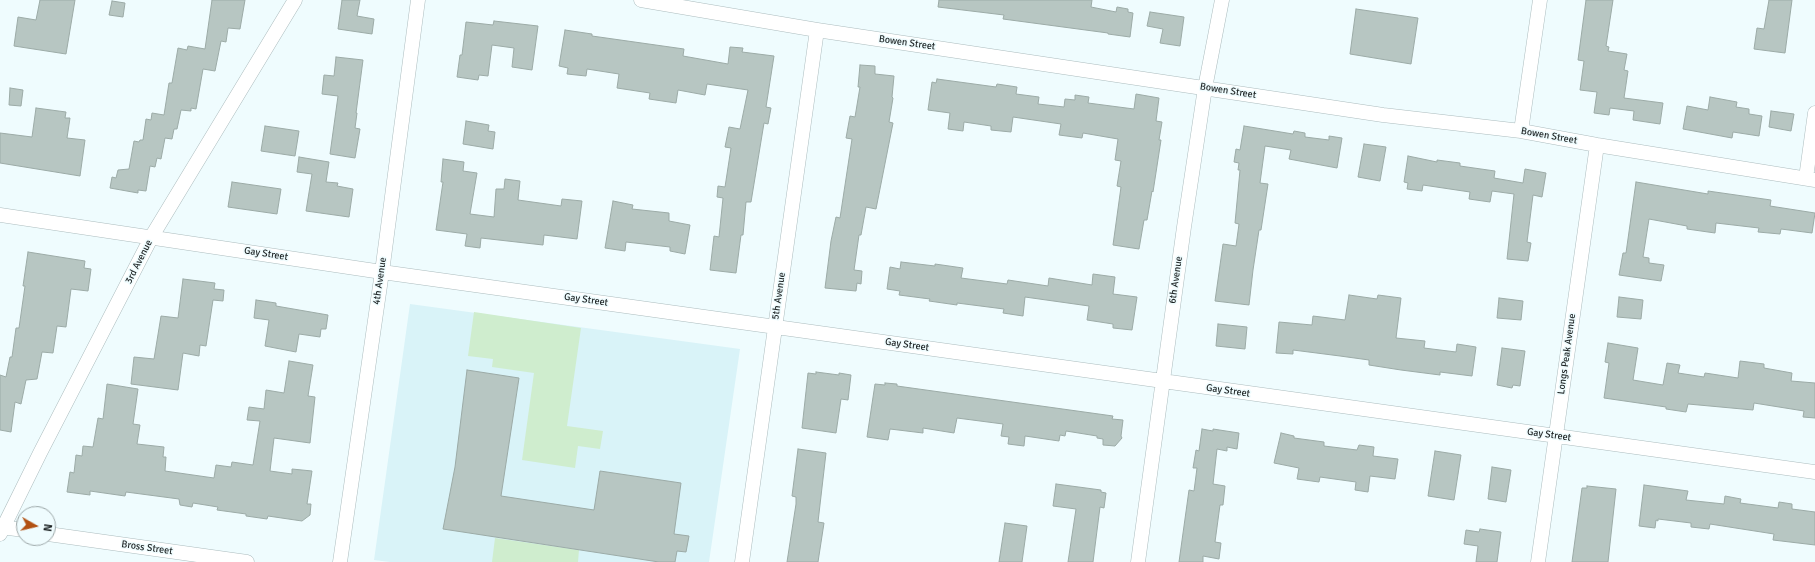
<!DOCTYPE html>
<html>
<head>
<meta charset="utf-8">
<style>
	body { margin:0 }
	#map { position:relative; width:1815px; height:562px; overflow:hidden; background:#effcfe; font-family:Signika,sans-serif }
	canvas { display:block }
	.north { position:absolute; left:16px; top:506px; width:40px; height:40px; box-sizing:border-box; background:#effcfe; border:1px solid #9ba6a7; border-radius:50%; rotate:98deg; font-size:11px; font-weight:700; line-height:16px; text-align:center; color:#1e2425 }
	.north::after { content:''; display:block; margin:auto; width:14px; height:18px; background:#b25113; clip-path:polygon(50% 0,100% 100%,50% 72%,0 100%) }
</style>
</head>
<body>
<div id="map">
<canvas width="1815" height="562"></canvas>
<div class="north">N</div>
</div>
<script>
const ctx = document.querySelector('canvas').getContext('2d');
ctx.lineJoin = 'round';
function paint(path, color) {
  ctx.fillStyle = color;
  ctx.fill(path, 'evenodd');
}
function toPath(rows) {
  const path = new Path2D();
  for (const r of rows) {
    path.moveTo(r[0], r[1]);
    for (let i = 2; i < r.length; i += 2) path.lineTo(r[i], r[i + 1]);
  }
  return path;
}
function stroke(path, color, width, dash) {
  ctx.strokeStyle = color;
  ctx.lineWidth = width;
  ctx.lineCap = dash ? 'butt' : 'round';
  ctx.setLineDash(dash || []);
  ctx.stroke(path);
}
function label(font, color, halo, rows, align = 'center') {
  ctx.font = font + ' Signika,sans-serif';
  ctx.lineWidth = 3;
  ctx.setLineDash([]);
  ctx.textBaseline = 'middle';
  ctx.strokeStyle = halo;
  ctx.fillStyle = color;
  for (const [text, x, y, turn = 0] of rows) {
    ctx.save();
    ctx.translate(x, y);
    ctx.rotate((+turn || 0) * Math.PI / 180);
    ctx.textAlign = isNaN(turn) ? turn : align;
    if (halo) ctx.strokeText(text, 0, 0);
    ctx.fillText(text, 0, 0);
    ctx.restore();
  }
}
const built = toPath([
	[410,304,740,349,709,562,390,562,374,560]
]);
const green = toPath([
	[474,312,581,328,567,426,603,431,600,449,578,446,575,468,522,460,534,373,492,367,493,359,468,356],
	[495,538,579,550,578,562,492,562]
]);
const building = toPath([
	[40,0,75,0,66,54,14,46,18,17,36,20,40,0],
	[212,0,245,0,240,29,228,28,226,42,221,41,215,71,203,69,196,109,191,108,191,111,181,110,177,129,174,129,172,139,165,138,161,159,157,158,155,167,150,166,146,191,138,190,138,193,110,188,112,177,116,178,118,170,129,169,134,141,139,142,140,140,143,140,146,119,151,120,152,113,164,115,169,83,172,83,178,48,187,50,188,46,205,49,212,0],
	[342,0,360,0,357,16,374,19,372,34,338,29,342,0],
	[939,0,1092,0,1091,7,1116,12,1117,7,1128,9,1128,12,1133,13,1130,37,1108,34,1108,33,1003,19,1004,15,938,7,939,0],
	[1586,0,1613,0,1606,46,1609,47,1608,51,1627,54,1624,70,1628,71,1624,98,1663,103,1660,124,1633,120,1634,111,1610,108,1609,115,1594,113,1597,92,1580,90,1584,61,1578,60,1586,0],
	[1769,0,1792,0,1785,53,1754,49,1757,28,1764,29,1769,0],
	[112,1,125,3,123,17,109,15,112,1],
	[1356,9,1418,18,1411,64,1350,54,1356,9],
	[1150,12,1184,17,1180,46,1160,43,1163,29,1147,26,1150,12],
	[494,21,538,26,532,70,512,67,514,48,492,45,488,76,479,75,478,80,457,77,460,55,462,55,466,22,493,25,494,21],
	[565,30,592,34,592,36,684,49,683,56,728,64,730,47,743,48,742,52,774,56,766,107,771,108,768,124,764,123,751,202,746,202,743,235,741,235,736,273,710,270,714,236,719,237,723,198,717,197,718,186,725,187,731,148,725,147,729,127,740,129,748,90,707,84,705,95,678,90,676,103,649,99,650,93,617,88,619,74,587,69,586,76,567,74,568,68,559,66,565,30],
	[336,57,363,60,356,113,357,113,355,128,360,129,355,158,330,154,338,96,322,94,324,75,334,76,336,57],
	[860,65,875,66,875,74,894,76,892,97,893,98,889,122,893,123,876,209,866,207,861,235,859,235,854,270,862,271,861,284,857,283,856,291,825,288,831,241,836,217,840,218,852,139,846,138,850,116,855,117,860,87,858,87,860,65],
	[937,79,996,87,997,84,1017,87,1016,94,1039,97,1038,104,1064,107,1065,99,1075,100,1075,95,1089,97,1088,103,1134,109,1136,94,1159,98,1156,121,1162,122,1159,140,1161,140,1153,192,1152,191,1147,220,1144,220,1139,249,1113,245,1121,187,1117,186,1121,161,1115,160,1118,139,1083,133,1082,138,1059,135,1061,124,1013,117,1011,132,991,130,991,126,964,122,963,131,948,129,950,113,928,110,932,82,936,83,937,79],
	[10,88,23,90,21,106,9,105,10,88],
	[1710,97,1737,102,1736,107,1749,109,1749,114,1762,116,1759,136,1733,132,1732,138,1683,129,1687,106,1708,110,1710,97],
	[36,108,66,112,65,118,70,118,67,138,85,140,80,176,0,163,0,133,32,137,36,108],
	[1771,111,1794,114,1791,131,1769,127,1771,111],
	[466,121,489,125,488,131,495,132,493,149,463,144,466,121],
	[265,126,299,131,295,156,261,151,265,126],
	[1244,126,1293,134,1294,131,1305,133,1305,137,1329,140,1329,136,1342,138,1337,168,1289,159,1291,150,1265,146,1260,183,1268,184,1261,230,1259,230,1253,270,1249,305,1215,301,1223,244,1236,246,1239,224,1235,223,1240,170,1238,170,1239,163,1234,162,1236,149,1240,150,1244,126],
	[1364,144,1386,147,1380,181,1358,177,1364,144],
	[1408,156,1437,162,1437,160,1460,163,1460,166,1495,171,1494,178,1523,183,1525,169,1546,173,1542,197,1533,195,1527,242,1531,243,1528,261,1507,259,1514,194,1492,191,1490,202,1469,199,1470,192,1423,185,1422,191,1407,189,1408,183,1404,182,1408,156],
	[299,157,329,162,326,182,338,183,337,186,353,189,349,217,306,211,312,174,297,172,299,157],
	[443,159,464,162,463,171,477,173,470,214,494,217,496,189,504,189,505,179,520,181,518,200,561,206,562,199,582,201,577,239,544,235,543,245,481,238,480,248,465,246,467,234,436,230,443,182,441,182,443,159],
	[232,182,281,189,277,214,228,207,232,182],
	[1636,182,1708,194,1708,191,1771,200,1770,206,1815,213,1812,233,1781,229,1780,234,1758,232,1759,228,1716,223,1715,233,1687,229,1687,226,1649,219,1643,257,1649,258,1649,263,1664,265,1661,281,1619,275,1623,253,1626,253,1636,182],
	[613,201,633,205,632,209,669,213,669,221,690,225,685,254,670,251,670,247,626,242,625,251,605,248,613,201],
	[28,252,85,261,84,268,91,269,88,291,71,289,66,327,57,326,53,353,42,352,37,379,26,380,21,404,15,402,11,432,0,430,0,375,6,377,10,357,12,357,16,328,19,328,25,286,23,286,28,252],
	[901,262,935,266,935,264,963,268,961,278,1007,284,1008,280,1048,286,1049,278,1092,285,1093,274,1115,277,1113,294,1137,297,1132,330,1113,328,1113,324,1087,320,1089,306,1025,297,1023,316,1003,313,1004,309,957,303,957,305,929,301,930,299,899,295,900,291,887,289,890,267,900,269,901,262],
	[183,279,215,283,214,289,224,290,223,301,213,300,206,346,200,345,199,356,183,353,178,390,131,384,134,357,154,359,161,316,178,318,183,279],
	[1349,295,1377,299,1378,295,1401,298,1396,338,1425,341,1424,348,1456,352,1457,344,1476,347,1472,376,1440,372,1440,375,1401,370,1369,365,1369,360,1340,356,1293,350,1293,354,1276,353,1279,322,1312,325,1313,316,1345,320,1349,295],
	[1619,297,1643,300,1641,319,1617,317,1619,297],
	[1499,298,1523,301,1521,320,1497,318,1499,298],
	[256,300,276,303,276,306,328,315,326,329,321,329,320,337,299,334,296,352,265,346,269,320,254,318,256,300],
	[1218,324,1247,327,1245,349,1216,346,1218,324],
	[1608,343,1638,348,1633,380,1663,385,1667,363,1680,365,1678,373,1704,377,1705,373,1738,378,1740,361,1764,364,1764,368,1792,373,1791,381,1815,383,1815,418,1803,417,1804,411,1754,403,1753,410,1688,404,1686,412,1666,409,1666,407,1604,398,1609,363,1605,362,1608,343],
	[1502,348,1525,351,1520,386,1513,385,1512,388,1497,385,1502,348],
	[289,361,313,365,308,396,315,397,310,443,274,438,270,471,292,474,292,469,312,471,307,504,311,504,310,515,302,521,268,516,267,519,246,516,246,514,217,510,218,507,193,503,192,507,180,505,179,499,126,492,125,496,90,491,90,495,67,492,70,472,74,473,76,455,82,456,83,446,93,447,98,418,103,419,107,384,138,389,133,424,140,425,137,444,164,447,163,457,166,457,165,471,214,478,216,465,231,467,232,462,253,465,260,421,247,420,249,407,264,409,266,390,284,393,289,361],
	[467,370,519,378,501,496,594,510,600,471,681,483,674,534,689,536,686,552,677,551,675,562,659,562,443,529,455,467,467,370],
	[816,372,839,375,839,373,851,375,848,400,841,399,836,433,802,428,808,373,816,374,816,372],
	[885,383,897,384,897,386,1113,416,1112,419,1123,420,1121,436,1122,438,1115,446,1103,445,1103,439,1097,438,1097,436,1066,431,1065,436,1060,435,1059,441,1025,436,1024,446,1008,444,1009,437,1001,436,1003,424,957,418,954,433,923,428,923,433,890,429,888,440,867,437,875,384,885,385,885,383],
	[1202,429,1213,431,1213,429,1239,433,1237,449,1227,447,1227,451,1217,449,1213,484,1225,486,1223,505,1220,505,1215,542,1221,543,1219,559,1203,556,1203,562,1179,562,1189,490,1194,491,1197,468,1193,468,1196,450,1199,451,1202,429],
	[1281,433,1294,436,1294,438,1324,442,1324,446,1357,450,1359,445,1374,447,1373,456,1398,459,1395,479,1370,476,1368,492,1355,490,1356,482,1320,477,1319,482,1297,479,1299,468,1274,463,1281,433],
	[798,449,826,453,818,522,824,523,818,562,787,562,796,504,796,497,792,496,798,449],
	[1435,451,1461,455,1454,500,1428,496,1435,451],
	[1492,467,1511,470,1506,502,1488,499,1492,467],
	[1056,484,1101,490,1101,492,1106,493,1104,508,1100,507,1093,562,1068,562,1076,509,1053,506,1056,484],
	[1644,485,1688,491,1686,500,1724,504,1725,496,1741,499,1740,503,1778,508,1779,502,1792,504,1792,509,1815,512,1815,545,1773,540,1774,534,1710,524,1709,529,1691,527,1691,523,1658,519,1658,521,1656,520,1655,528,1639,526,1644,485],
	[1587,486,1616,489,1608,562,1572,562,1582,488,1587,488,1587,486],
	[1005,523,1027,526,1022,562,999,562,1005,523],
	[1480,529,1501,532,1497,562,1476,562,1478,546,1464,544,1466,530,1479,532,1480,529]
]);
const minor = toPath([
	[641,0,817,30,1383,115,1521,131,1597,145,1815,180],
	[1521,131,1540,0],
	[1806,178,1815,113],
	[0,215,382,272,1815,472],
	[0,527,24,530],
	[0,534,40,453,152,236,295,0],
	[48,534,247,562],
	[340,562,382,272,418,0],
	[742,562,817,30],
	[1138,562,1184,227,1205,88,1222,0],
	[1538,562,1597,145]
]);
const streetNames = [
	["Bowen Street",907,43,8],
	["Bowen Street",1228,91,9],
	["Bowen Street",1549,136,10],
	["Gay Street",266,254,9],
	["3rd Avenue",139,262,-63],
	["6th Avenue",1176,280,-82],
	["4th Avenue",380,281,-82],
	["5th Avenue",779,296,-82],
	["Gay Street",586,300,8],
	["Gay Street",907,345,8],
	["Longs Peak Avenue",1567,354,-82],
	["Gay Street",1228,391,8],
	["Gay Street",1549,435,8],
	["Bross Street",147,548,8]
];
paint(built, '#d9f3f8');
paint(green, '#cfedce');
paint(building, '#b7c6c2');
stroke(building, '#9caba7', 1);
stroke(minor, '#acbcbe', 15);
stroke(minor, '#fff', 14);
label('10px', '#1e2425', '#effcfe', streetNames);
</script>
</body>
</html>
